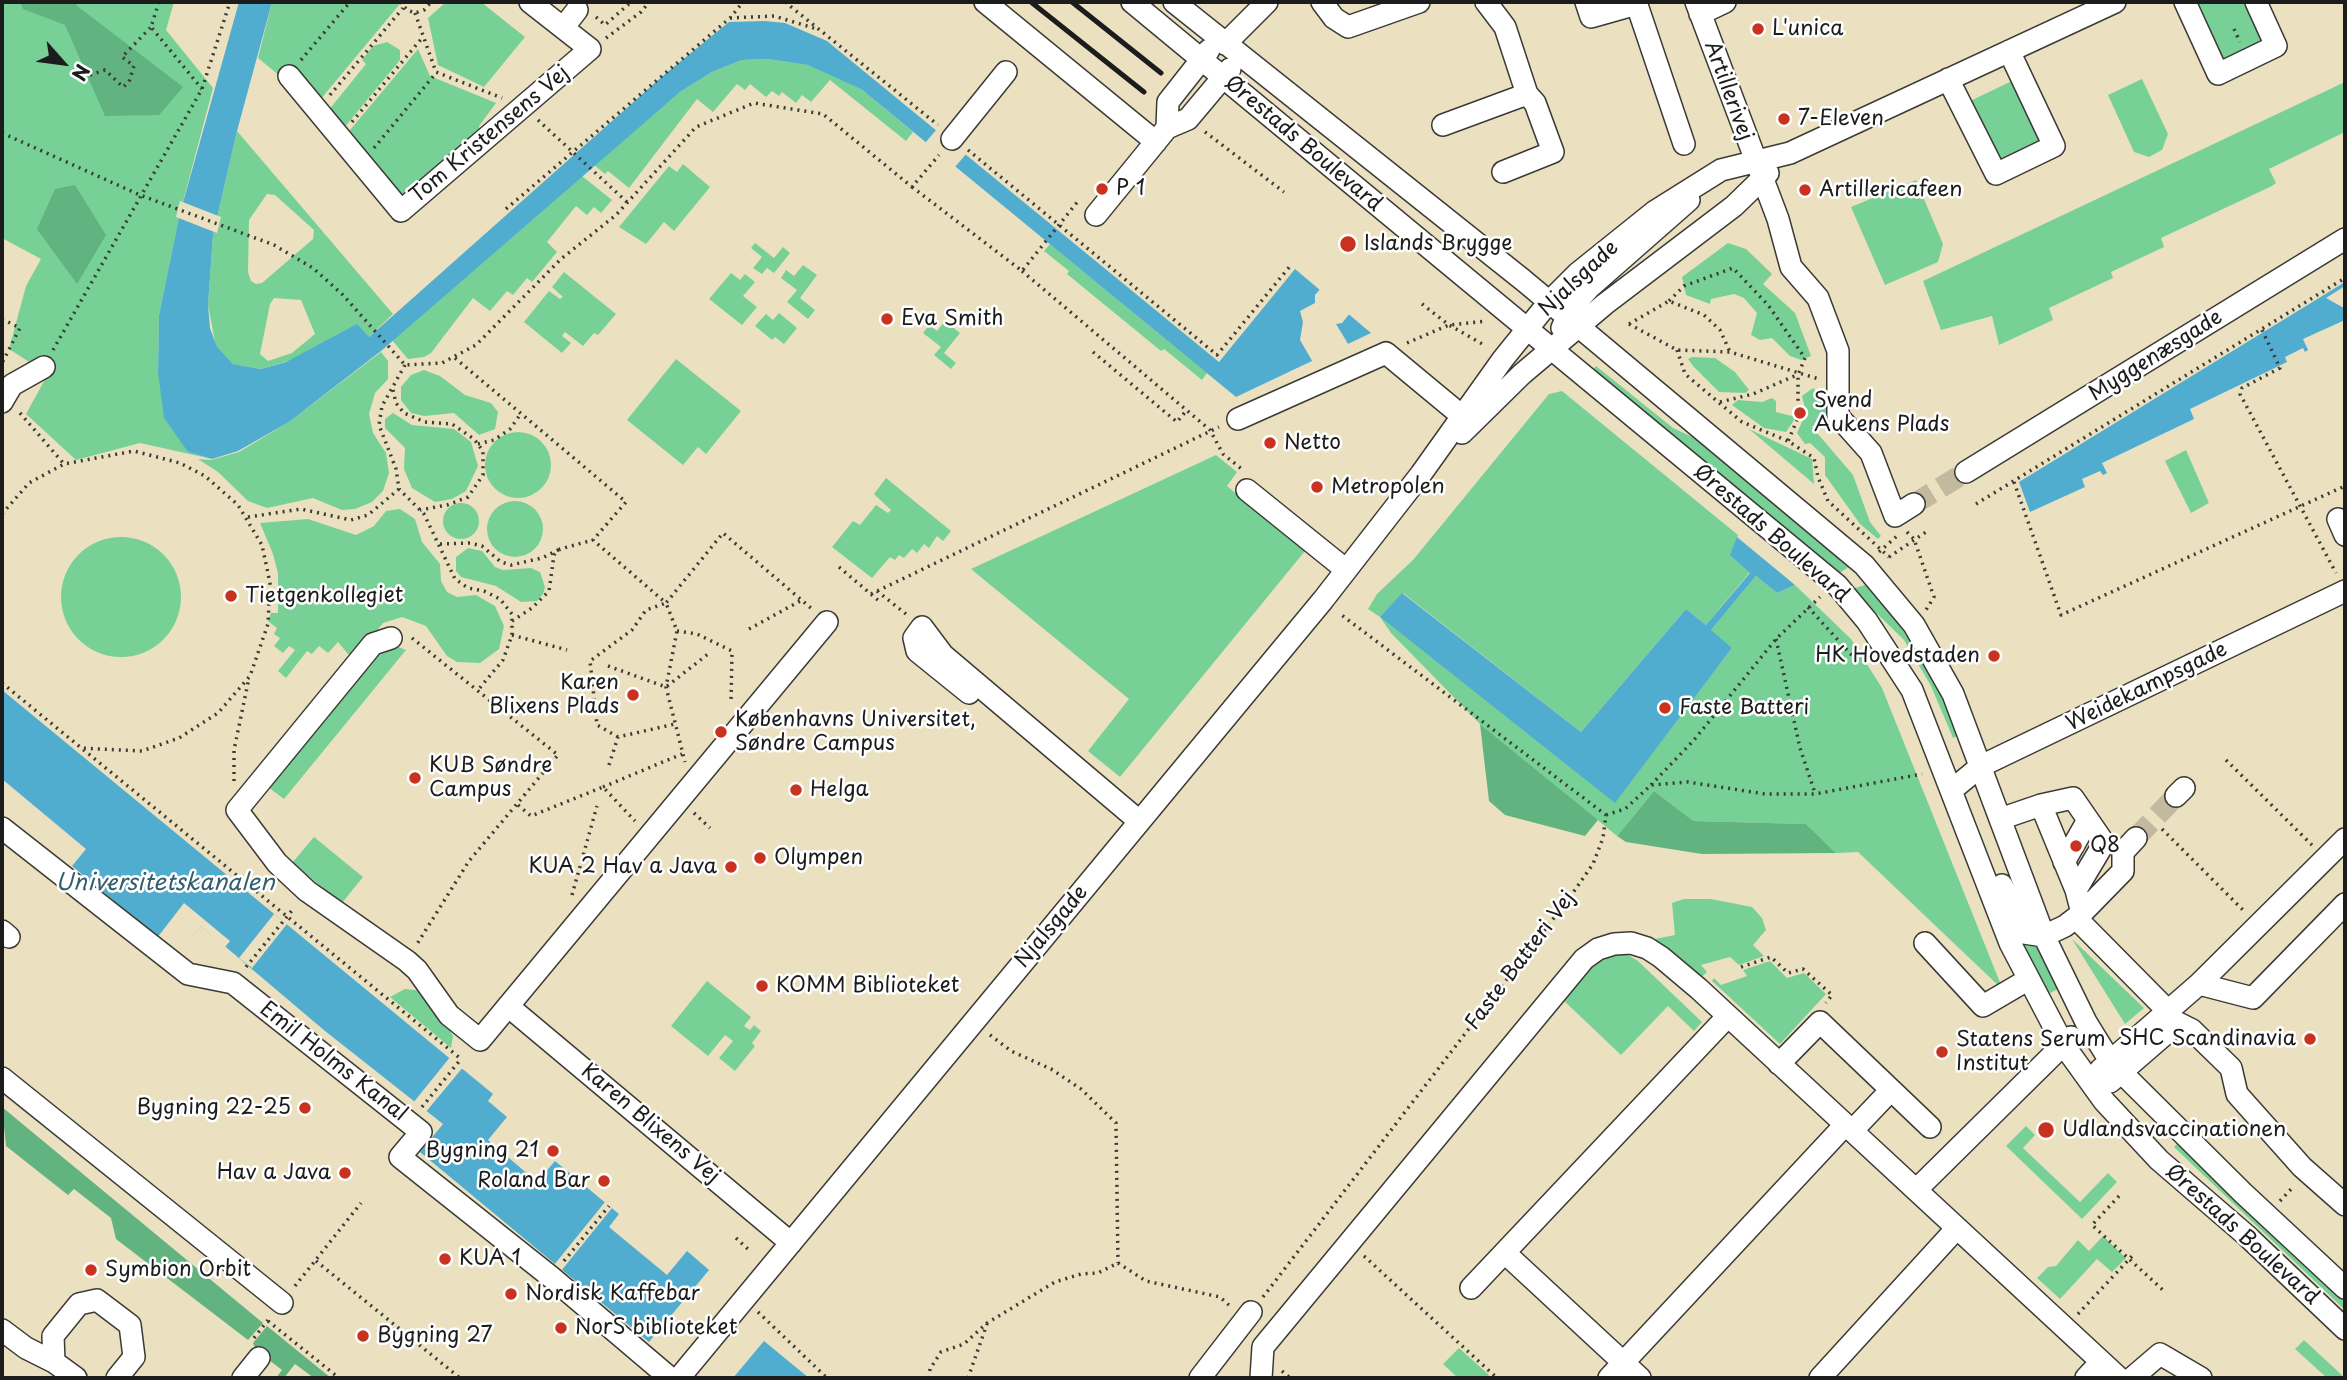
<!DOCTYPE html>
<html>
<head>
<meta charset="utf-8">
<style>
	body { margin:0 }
	#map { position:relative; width:2347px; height:1380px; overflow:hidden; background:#ebe1c0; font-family:"Playpen Sans",sans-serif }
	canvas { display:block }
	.frame { position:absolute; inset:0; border:4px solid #1c1c1c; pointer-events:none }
	.north { position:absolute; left:28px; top:28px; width:70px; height:70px; -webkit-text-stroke:5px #fff; paint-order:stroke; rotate:118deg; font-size:19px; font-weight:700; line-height:28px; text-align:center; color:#1c1c1c }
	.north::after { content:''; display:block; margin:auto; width:24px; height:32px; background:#1c1c1c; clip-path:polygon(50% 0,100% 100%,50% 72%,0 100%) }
</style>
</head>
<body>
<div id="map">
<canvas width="2347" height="1380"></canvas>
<div class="frame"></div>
<div class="north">N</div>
</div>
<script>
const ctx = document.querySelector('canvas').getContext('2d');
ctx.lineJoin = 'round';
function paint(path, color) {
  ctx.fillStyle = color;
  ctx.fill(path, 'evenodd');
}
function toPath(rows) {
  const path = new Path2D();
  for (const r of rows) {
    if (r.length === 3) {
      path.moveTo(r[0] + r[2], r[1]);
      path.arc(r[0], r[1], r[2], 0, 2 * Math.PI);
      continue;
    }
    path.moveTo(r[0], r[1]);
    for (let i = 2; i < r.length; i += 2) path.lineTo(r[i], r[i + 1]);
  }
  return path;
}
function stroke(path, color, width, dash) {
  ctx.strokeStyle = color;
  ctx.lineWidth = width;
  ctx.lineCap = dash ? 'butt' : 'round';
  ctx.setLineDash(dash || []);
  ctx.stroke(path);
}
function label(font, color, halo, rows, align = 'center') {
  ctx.font = font + ' "Playpen Sans",sans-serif';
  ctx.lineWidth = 5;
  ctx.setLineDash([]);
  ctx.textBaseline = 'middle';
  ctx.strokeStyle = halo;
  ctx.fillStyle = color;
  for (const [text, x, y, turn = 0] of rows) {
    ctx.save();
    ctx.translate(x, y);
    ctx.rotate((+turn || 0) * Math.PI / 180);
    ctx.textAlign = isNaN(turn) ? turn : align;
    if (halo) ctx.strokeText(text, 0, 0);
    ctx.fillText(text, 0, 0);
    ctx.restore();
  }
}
const green = toPath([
	[2,2,174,2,166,30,213,88,179,217,159,315,158,372,188,452,212,459,140,443,76,460,26,414,48,374,9,349,26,286,41,259,2,238],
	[272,2,398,2,399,5,320,100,280,76,258,58],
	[446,2,481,2,525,37,484,87,438,65,428,18],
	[2192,2,2251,2,2270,43,2222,66],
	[387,42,400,50,400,60,344,128,328,111,366,64,362,60,373,46],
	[418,49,430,76,496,103,479,126,480,131,402,205,345,136],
	[768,59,809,65,831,73,861,89,913,132,906,141,830,80,811,102,802,95,796,103,782,92,779,96,772,91,766,97,750,84,745,90,737,84,713,112,697,99,629,188,608,171,605,174,594,165,680,92,712,72,742,60],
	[2016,79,2047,145,1999,168,1968,102],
	[2142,79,2168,134,2162,150,2149,157,2134,152,2108,95],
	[2345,82,2345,132,2269,169,2276,183,2272,186,2161,238,2164,247,2111,272,2113,278,2049,308,2053,320,1999,345,1992,316,1941,330,1923,281],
	[237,131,393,314,369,337,261,369,233,364,216,347,208,305,213,235],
	[267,194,275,195,314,230,313,239,262,283,256,284,251,281,248,272,249,220],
	[274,298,301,300,315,334,292,353,268,361,260,354,270,304],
	[683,164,710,187,674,231,664,222,646,244,619,227,669,166,677,172],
	[582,176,612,200,601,213,594,207,587,215,576,206,547,242,557,252,532,282,527,278,513,295,507,291,490,311,473,298,431,353,424,357,408,359,392,340],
	[1916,180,1943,244,1938,262,1885,285,1851,207],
	[755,243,774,258,783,247,790,253,774,273,767,268,762,274,753,268,762,257,751,248],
	[1728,243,1746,249,1772,274,1763,284,1795,313,1811,356,1801,360,1790,356,1772,338,1760,340,1751,335,1757,313,1744,298,1734,294,1711,299,1710,304,1686,295,1682,277],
	[1050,244,1207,373,1202,380,1164,349,1161,351,1067,274,1069,271,1044,251],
	[803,265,817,275,800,298,815,310,808,319,787,302,797,290,781,278,786,270,794,276],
	[564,272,616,314,598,335,594,333,583,346,565,332,562,336,571,343,562,353,524,322,549,291,560,299,563,297,552,287],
	[731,273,740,280,745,274,755,282,743,296,757,307,742,325,709,299],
	[779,313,797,328,784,344,775,337,772,340,755,326,766,314,773,320],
	[945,321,960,333,944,353,956,363,951,369,934,355,941,347,923,333,929,325,937,331],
	[381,352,388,361,388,379,375,393,369,414,373,433,386,453,389,473,383,491,372,502,355,509,342,510,313,498,267,508,248,501,218,472,198,459,211,460,239,452,289,422],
	[1692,357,1715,358,1735,372,1749,390,1745,393,1719,392,1693,366,1688,359],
	[676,359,741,411,706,454,698,447,683,465,627,420],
	[1596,366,1673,428,1701,441,1850,566,1838,574,1592,371],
	[424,370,440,376,465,395,491,403,498,412,495,429,479,435,454,413,424,416,411,413,401,400,401,387,411,375],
	[1813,388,1826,401,1826,415,1812,427,1853,475,1870,522,1881,536,1878,539,1860,524,1825,475,1825,457,1810,443,1805,444,1797,433,1806,413,1802,396],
	[1562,391,1738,535,1731,555,1750,572,1706,625,1686,609,1581,732,1403,593,1380,617,1615,802,1732,648,1710,631,1756,576,1777,593,1795,585,1851,639,1882,688,2003,990,1858,852,1836,853,1806,824,1692,821,1654,791,1617,836,1480,724,1391,633,1380,617,1368,609,1377,594,1413,560,1549,394],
	[1772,398,1776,401,1776,412,1796,417,1786,432,1764,428,1732,405,1738,400,1762,402],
	[393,413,412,425,454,429,471,442,478,466,466,491,452,499,435,502,412,488,404,469,405,448,385,428,385,419],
	[1749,429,1812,459,1814,484],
	[518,465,33],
	[2186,450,2209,503,2191,513,2165,461],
	[1216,455,1237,472,1227,486,1305,551,1120,777,1088,751,1129,699,971,569],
	[886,478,951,531,943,541,937,536,929,548,924,544,917,553,912,549,904,558,899,555,895,560,890,557,872,578,832,547,853,521,860,525,876,505,888,513,891,510,874,494],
	[515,529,28],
	[461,521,18],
	[400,509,415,519,422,542,440,564,441,581,447,592,457,597,476,595,495,606,504,626,499,649,480,663,457,662,447,656,426,626,402,617,383,623,358,654,348,654,338,642,328,653,319,646,312,654,307,651,286,678,278,671,295,650,289,646,283,653,274,646,280,638,274,634,277,628,268,621,271,613,278,613,278,573,273,554,260,523,308,519,356,535,374,526,386,511],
	[121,597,60],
	[468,548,482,551,495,567,503,570,531,568,540,572,545,587,543,594,537,601,521,602,496,586,461,577,456,571,456,557],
	[1868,584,1913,644,1935,682,1959,735,1953,738,1931,686,1904,640,1852,589],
	[398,647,406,650,284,799,264,784,366,661],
	[314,837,363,877,342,903,292,863],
	[1684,899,1711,899,1752,907,1762,918,1766,930,1753,945,1764,956,1739,965,1730,957,1701,965,1707,972,1697,981,1655,943,1655,939,1675,935,1672,903],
	[2072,939,2144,1008,2125,1024],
	[2023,943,2037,945,2058,989,2048,994],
	[1614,954,1628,955,1638,961,1702,1022,1694,1031,1668,1006,1621,1055,1562,999,1596,961],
	[1770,961,1787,978,1804,973,1826,994,1780,1044,1712,981,1714,978,1721,985,1747,976,1743,970],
	[707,981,751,1017,744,1026,750,1030,754,1025,761,1031,752,1043,755,1046,735,1071,719,1058,733,1041,725,1035,708,1056,671,1026],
	[405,989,423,991,435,1007,437,1016,450,1030,453,1036,451,1048,390,997],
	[2026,1126,2035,1135,2023,1148,2080,1202,2108,1173,2117,1182,2082,1219,2006,1146],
	[2178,1143,2345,1301,2345,1310,2174,1147],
	[2103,1236,2126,1258,2112,1272,2097,1259,2060,1299,2037,1278,2048,1267,2056,1266,2078,1240,2089,1251],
	[2304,1340,2345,1378,2327,1378,2295,1349],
	[1459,1348,1489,1375,1486,1378,1458,1378,1443,1364]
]);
const forest = toPath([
	[20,2,77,2,76,5,183,87,159,115,105,116,65,25,23,9],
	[75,185,106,235,77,284,37,229,55,189],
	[1480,724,1598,820,1585,836,1505,815,1489,801],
	[1654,791,1693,821,1806,824,1836,853,1702,854,1626,842,1617,836],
	[2,1107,263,1323,248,1340,116,1239,111,1218,74,1189,68,1195,6,1146],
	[267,1326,331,1378,314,1378,295,1364,284,1378,276,1378,282,1370,256,1350,253,1343]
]);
const water = toPath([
	[239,2,272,2,237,131,213,235,208,305,210,328,217,347,233,364,261,369,286,362,357,324,369,337,665,74,729,22,765,21,785,23,827,41,1219,362,1295,269,1371,333,1236,397,861,89,808,65,768,59,742,60,712,72,680,92,381,351,289,422,238,451,212,459,188,452,164,418,158,372,159,315,179,217],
	[2345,282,2345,286,2326,298,2344,308,2345,305,2345,320,2303,339,2308,350,2305,352,2303,348,2285,357,2287,362,2190,409,2194,419,2102,463,2107,473,2103,475,2100,471,2082,479,2085,487,2030,512,2019,482],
	[1737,537,1795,585,1777,593,1756,576,1711,630,1732,648,1615,803,1380,617,1402,593,1581,732,1686,609,1706,625,1750,573,1730,555],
	[2,690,493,1094,488,1101,507,1117,488,1140,537,1182,555,1161,619,1214,609,1227,667,1275,687,1251,709,1270,649,1342,420,1152,443,1124,325,1031,201,926,178,954,72,866,86,849,2,779],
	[764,1341,809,1378,733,1378]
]);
const pier = toPath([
	[937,129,967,153,955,167,925,143],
	[180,201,221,217,217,233,176,217],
	[1322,287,1351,312,1342,323,1336,324,1350,347,1314,364,1300,340,1303,322,1300,311,1315,303,1315,295],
	[184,903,230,941,225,947,201,926,178,955,157,938],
	[274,914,287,924,252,968,239,958],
	[451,1056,464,1066,425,1113,413,1103],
	[605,1202,612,1208,561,1271,554,1265]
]);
const minorTunnel = toPath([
	[1914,504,1966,472],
	[2136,838,2176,796]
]);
const path = toPath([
	[159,2,151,27,202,89],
	[400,2,407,10,415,13,424,10,431,2],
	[785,2,938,125],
	[415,13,436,72,502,98],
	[596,17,605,25,631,2],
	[730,18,774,16,817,29],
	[2234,29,2240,42],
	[606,38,641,12,649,2],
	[301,60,350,2],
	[90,75,105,70,123,87,129,82,134,66,122,57,151,27],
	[330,95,403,8],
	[538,120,628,203],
	[352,122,422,38],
	[1205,132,1284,192],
	[2,133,140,195,274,245,313,268,343,295,405,365,442,363,476,345,561,259,616,215,696,127,754,103,823,114,912,187,939,155],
	[374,148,436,73],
	[968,150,1217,355,1291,265],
	[912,187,1022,271,1079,200],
	[506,209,730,18,743,2],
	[1022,271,1210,430,1223,454,1243,470],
	[1669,301,1684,286,1733,268,1768,305,1805,358,1798,375,1798,418,1788,441],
	[1422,304,1449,325,1486,346],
	[2,319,20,328,2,363],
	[1629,324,1677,350,1730,352,1819,379],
	[1629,324,1669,301,1704,315,1720,330,1730,352],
	[2262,330,2280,368,2242,388,2240,394,2336,573],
	[1407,343,1449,325,1486,321],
	[53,350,202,89,230,2],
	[1677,350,1685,374,1742,422,1788,441,1814,458,1818,477,1828,501,1889,557],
	[1093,352,1177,422,1186,411],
	[455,358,626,502,593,540,666,603,723,533,812,609],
	[405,365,382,406,379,425,396,469,399,489,424,514,455,579,468,588,484,591,500,599,512,614,512,635,503,660,478,690],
	[393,390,396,403,404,413,425,422,452,424,474,439,483,451,483,475,468,497,447,505,420,510],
	[1720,402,1753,394,1797,375],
	[20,413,64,464],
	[478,444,494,440,510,429,520,415],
	[2014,482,2061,615,2345,486],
	[1976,504,2345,278],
	[2,514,29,483,64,464,134,451,180,463,205,476,238,505,262,545,270,583,268,624,250,676,218,713,179,738,142,751,79,748],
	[248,517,301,509,351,520,368,515,399,489],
	[1907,532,1914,539,1934,597,1926,610],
	[440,544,470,543,482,546,501,562,511,565,542,558,560,549],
	[1879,552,1897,536],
	[1889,557,1926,532],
	[839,567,879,601],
	[877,591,906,614],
	[871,594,1219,427],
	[1808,607,1856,660],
	[512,621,532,608,549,591,554,555,560,549,593,540],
	[749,629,802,600],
	[677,631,697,634,732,651,731,703],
	[512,635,567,650],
	[412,638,558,755,469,861,417,944],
	[1776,639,1800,748,1815,793],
	[608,666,666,687,708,654],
	[2,683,461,1059],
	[618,737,597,725,590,661,632,630,646,610,666,603,677,631,666,687,685,762],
	[2226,760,2312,845],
	[609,765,618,737,675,724],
	[234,781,234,750,249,678],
	[1651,785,1694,740,1776,639,1820,597],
	[603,787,682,754],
	[518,805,531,816,603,787,635,821],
	[694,813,710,828],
	[1606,815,1625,809,1651,785,1688,782,1765,794,1815,794,1922,774],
	[2162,829,2244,911],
	[572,895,597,806],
	[246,967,294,908],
	[1741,967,1771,957,1788,973,1803,969,1832,995,1826,1003],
	[990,1035,1011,1051,1051,1069,1081,1089,1116,1123,1118,1263],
	[422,1107,461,1059],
	[2119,1196,2092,1225,2164,1291],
	[2280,1201,2294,1186],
	[736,1238,749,1250],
	[1364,1256,1497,1378],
	[316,1261,460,1378],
	[564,1261,609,1206],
	[1118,1263,1146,1281,1220,1297,1231,1307],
	[295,1286,361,1203],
	[1263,1297,1570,897,1593,864,1603,838,1606,815,1339,613],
	[758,1312,827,1378],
	[2078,1314,2134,1254],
	[268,1321,339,1378],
	[254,1338,268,1320],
	[1282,1371,1290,1378],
	[929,1378,930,1369,941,1352,964,1344,987,1323,1055,1282,1081,1274,1098,1273,1118,1263],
	[968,1378,987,1324]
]);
const minor = toPath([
	[985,2,1156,142],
	[1132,2,1837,585,1867,621,1912,690,2010,943,2063,1044,2104,1101,2159,1160,2246,1235,2345,1329],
	[1174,2,1523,280,1864,565,1914,625,1953,694,2044,936,2086,1022,2110,1061,2243,1193,2345,1288],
	[1322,2,1334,18,1348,27,1419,2],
	[1586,2,1591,17,1637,4],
	[1636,2,1684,144],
	[1696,2,1778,219,1791,267,1818,298,1838,351,1838,416,1871,453,1895,516,1914,504],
	[2185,2,2218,74,2276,46,2256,2],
	[1700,14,1725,2],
	[563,28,577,10],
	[1225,44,1267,2],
	[289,76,401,211,590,49,530,2],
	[1948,79,1996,174,2054,146,2009,51],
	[1443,125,1527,94,1505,27,1486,2],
	[1167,128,1168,102,1209,50],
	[952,139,1006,72],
	[1503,172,1553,152,1535,103,1527,94],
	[1096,215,1167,128,1188,119,1230,69],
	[1562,328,1572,307,1590,287,1689,200],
	[2,402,12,385,44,367],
	[1238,419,1386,353,1462,416],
	[1462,433,1522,374,1605,304,1734,206,1768,173],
	[1966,472,2345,239],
	[1247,490,1345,569],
	[2338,519,2345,535],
	[391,638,373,644,237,810,277,863,307,891,407,961,417,970,449,1015,480,1040,827,622],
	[969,693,917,651,914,638,922,627,943,655,1139,821],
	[1953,789,1981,766,2345,591],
	[2176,796,2184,788],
	[2041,805,2073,798,2104,843,2076,890],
	[2000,819,2041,805,2076,890,2082,913,2065,926,2044,936,2024,933,2002,885],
	[2,828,188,974,233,983,421,1132,400,1157,551,1277,670,1378],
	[2064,862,2088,820],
	[2082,913,2123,871,2123,852,2136,838],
	[2076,918,2167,1010],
	[2,931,9,937],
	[1925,943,1983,1006,2029,979],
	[2199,984,2253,998,2345,904],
	[508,1006,791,1243],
	[1779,1064,1820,1022,1930,1127],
	[2100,1070,2199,984,2345,839],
	[2,1078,282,1303],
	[2110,1082,2178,1023,2192,1030,2231,1068,2237,1094,2302,1167,2345,1205],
	[1852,1131,1891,1090],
	[1916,1190,2071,1037],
	[1505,1253,1640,1378],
	[1471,1288,1728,1016],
	[2,1330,26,1348,54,1362],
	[76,1378,54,1362,53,1336,79,1304,97,1300,130,1325,134,1357,117,1378],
	[243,1378,259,1358],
	[679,1378,1323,600,1421,474,1503,359,1549,302,1578,273,1654,212,1721,170,1790,153,2115,2],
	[1200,1378,1251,1312],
	[1261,1378,1263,1347,1584,959,1598,949,1614,944,1631,943,1647,948,1661,957,1699,989,2119,1378],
	[1609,1378,1845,1125],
	[1820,1378,1957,1228],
	[2086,1378,2101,1362],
	[2132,1378,2160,1354,2201,1378]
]);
const rail = toPath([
	[1031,2,1144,92],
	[1072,2,1161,73]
]);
const markers = [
	[1758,29,7,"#c8321e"],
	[1784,119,7,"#c8321e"],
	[1102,189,7,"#c8321e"],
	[1805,190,7,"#c8321e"],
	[1348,244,9,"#c8321e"],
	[887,319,7,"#c8321e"],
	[1800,413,7,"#c8321e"],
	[1270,443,7,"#c8321e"],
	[1317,487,7,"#c8321e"],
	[231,596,7,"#c8321e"],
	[1994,656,7,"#c8321e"],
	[633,695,7,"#c8321e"],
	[1665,708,7,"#c8321e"],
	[721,732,7,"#c8321e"],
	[415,778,7,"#c8321e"],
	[796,790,7,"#c8321e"],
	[2076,846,7,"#c8321e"],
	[760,858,7,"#c8321e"],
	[731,867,7,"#c8321e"],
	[762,986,7,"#c8321e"],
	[2310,1039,7,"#c8321e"],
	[1942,1052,7,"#c8321e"],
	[305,1108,7,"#c8321e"],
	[2046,1130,9,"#c8321e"],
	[553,1151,7,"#c8321e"],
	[345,1173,7,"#c8321e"],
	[604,1181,7,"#c8321e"],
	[445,1259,7,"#c8321e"],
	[91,1270,7,"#c8321e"],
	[511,1294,7,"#c8321e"],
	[561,1328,7,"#c8321e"],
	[363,1336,7,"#c8321e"]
];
const poiNames = [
	["L'unica",1772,29],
	["7-Eleven",1798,119],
	["P 1",1116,189],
	["Artillericafeen",1819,190],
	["Islands Brygge",1364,244],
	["Eva Smith",901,319],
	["Svend",1814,401],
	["Aukens Plads",1814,425],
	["Netto",1284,443],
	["Metropolen",1331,487],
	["Tietgenkollegiet",245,596],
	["HK Hovedstaden",1980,656,"right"],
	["Karen",619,683,"right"],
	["Blixens Plads",619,707,"right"],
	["Faste Batteri",1679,708],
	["Københavns Universitet,",735,720],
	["Søndre Campus",735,744],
	["KUB Søndre",429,766],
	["Campus",429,790],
	["Helga",810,790],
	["Q8",2090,846],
	["Olympen",774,858],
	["KUA 2 Hav a Java",717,867,"right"],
	["KOMM Biblioteket",776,986],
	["SHC Scandinavia",2296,1039,"right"],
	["Statens Serum",1956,1040],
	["Institut",1956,1064],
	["Bygning 22-25",291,1108,"right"],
	["Udlandsvaccinationen",2062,1130],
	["Bygning 21",539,1151,"right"],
	["Hav a Java",331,1173,"right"],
	["Roland Bar",590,1181,"right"],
	["KUA 1",459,1259],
	["Symbion Orbit",105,1270],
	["Nordisk Kaffebar",525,1294],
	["NorS biblioteket",575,1328],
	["Bygning 27",377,1336]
];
const streetNames = [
	["Artillerivej",1728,91,70],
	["Tom Kristensens Vej",490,135,-40],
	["Ørestads Boulevard",1303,144,40],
	["Njalsgade",1579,279,-43],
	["Myggenæsgade",2156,356,-32],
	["Ørestads Boulevard",1771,534,41],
	["Weidekampsgade",2147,687,-26],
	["Njalsgade",1052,927,-50],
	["Faste Batteri Vej",1521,961,-53],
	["Emil Holms Kanal",333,1062,38],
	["Karen Blixens Vej",650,1124,40],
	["Ørestads Boulevard",2242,1235,42]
];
const waterNames = [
	["Universitetskanalen",165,884]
];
paint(green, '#77d197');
paint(forest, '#61b380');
paint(water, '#51adcf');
paint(pier, '#ebe1c0');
stroke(minorTunnel, '#c2ba9f', 21, [21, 10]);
stroke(minor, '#3b3a35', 24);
stroke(path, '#3b3a35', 3.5, [2, 5]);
stroke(minor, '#fff', 21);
stroke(rail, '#1c1c1c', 5);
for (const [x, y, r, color] of markers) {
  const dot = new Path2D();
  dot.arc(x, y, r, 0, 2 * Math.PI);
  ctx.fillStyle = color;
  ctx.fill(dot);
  stroke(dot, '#fff', 2.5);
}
label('21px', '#1c1c1c', '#fff', poiNames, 'left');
label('21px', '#1c1c1c', '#fff', streetNames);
label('italic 23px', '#345d6d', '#fff', waterNames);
</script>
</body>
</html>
